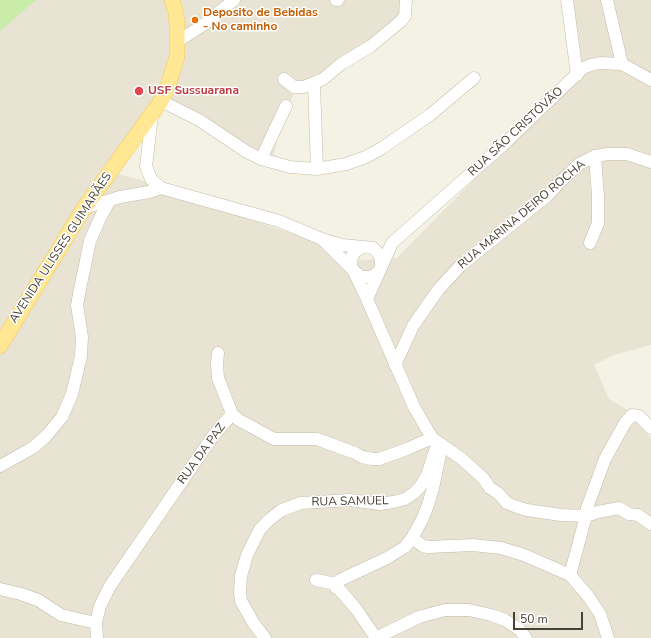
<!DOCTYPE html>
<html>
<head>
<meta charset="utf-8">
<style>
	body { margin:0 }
	#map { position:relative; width:651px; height:638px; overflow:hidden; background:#f4f1e5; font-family:"Nunito Sans",sans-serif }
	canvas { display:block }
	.scale { position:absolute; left:513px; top:612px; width:70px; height:18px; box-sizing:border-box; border:2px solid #474134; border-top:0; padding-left:5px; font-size:12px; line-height:14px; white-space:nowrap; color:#474134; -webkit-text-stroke:3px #fff; paint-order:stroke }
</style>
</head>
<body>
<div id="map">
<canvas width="651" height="638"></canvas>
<div class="scale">50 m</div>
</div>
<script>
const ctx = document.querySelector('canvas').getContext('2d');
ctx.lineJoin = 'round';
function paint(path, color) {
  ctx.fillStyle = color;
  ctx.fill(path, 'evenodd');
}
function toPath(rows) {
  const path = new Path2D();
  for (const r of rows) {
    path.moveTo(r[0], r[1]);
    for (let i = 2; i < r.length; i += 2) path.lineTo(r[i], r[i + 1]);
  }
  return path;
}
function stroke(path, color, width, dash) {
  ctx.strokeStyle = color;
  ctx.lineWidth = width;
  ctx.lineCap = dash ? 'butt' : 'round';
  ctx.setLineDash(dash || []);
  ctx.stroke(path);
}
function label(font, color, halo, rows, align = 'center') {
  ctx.font = font + ' "Nunito Sans",sans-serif';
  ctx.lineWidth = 3;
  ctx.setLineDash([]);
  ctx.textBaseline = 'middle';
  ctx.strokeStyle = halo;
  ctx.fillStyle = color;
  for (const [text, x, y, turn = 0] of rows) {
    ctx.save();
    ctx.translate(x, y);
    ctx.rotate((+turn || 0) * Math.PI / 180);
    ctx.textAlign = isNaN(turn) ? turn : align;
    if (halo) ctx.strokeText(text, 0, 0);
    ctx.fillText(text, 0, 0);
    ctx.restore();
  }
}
const residential = toPath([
	[0,0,409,0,391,32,296,88,280,126,271,168,163,105,114,173,145,181,231,213,322,244,357,260,397,258,487,166,579,75,573,0,651,0,651,345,614,355,594,365,609,399,634,414,640,427,651,438,651,638,0,638]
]);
const green = toPath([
	[0,0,36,0,0,31]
]);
const minor = toPath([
	[336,0,338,0],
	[567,0,577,75],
	[607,0,622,64],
	[178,41,203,25,234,0],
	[284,79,294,87,304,87,323,79,341,64,371,46,401,21,405,16,406,0],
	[314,84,317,169],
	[161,101,199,120,247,152,261,159,290,167,317,169,346,164,366,157,382,148,430,115,474,78],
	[152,115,146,166,151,179,161,188,279,221,322,239,342,245,363,247],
	[261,159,286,106],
	[84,208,120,197,149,192,161,188],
	[322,239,353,270,367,299,414,407,432,438,462,459,483,478,490,488,498,493,507,503,517,507,527,510,561,515,586,516,598,512,619,508,629,514,638,515,651,524],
	[590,243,598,223,598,196,595,156],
	[379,271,371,277,361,277,353,270,351,266,352,256,355,252,363,247,373,248,380,255,381,265],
	[367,299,392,243,503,145,583,68,591,65,600,63,622,64,651,80],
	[218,353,217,364,218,378,232,414,239,420,274,439,317,439,355,453,362,457,372,459,379,459,407,449,432,438],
	[395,365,413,326,438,290,460,266,547,196,559,183,579,164,595,156,608,154,627,154,651,162],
	[0,466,34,447,47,435,62,417,72,394,81,356,82,337,77,305,80,289,90,241,101,216,110,200],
	[412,538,423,546,428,547,473,545,501,548,524,555,570,575,588,596,600,614,608,638],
	[570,575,586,516,587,508,605,459,625,423,632,415,639,416,651,428],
	[316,580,336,584,340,580,387,558,405,547,412,538,422,520,428,505,433,488,440,454],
	[336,584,336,588,339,589,357,610,376,638],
	[0,589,21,594,38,600,61,615,96,623],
	[97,638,96,623,100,606,110,586,213,436,232,414],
	[265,638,254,624,241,601,240,593,241,576,247,555,260,529,270,519,282,510,301,503,350,500,380,504,393,502,405,499,414,493,420,487,427,475,438,442],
	[376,638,419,617,430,614,445,610,469,610,491,615,505,620,520,630,526,638]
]);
const major = toPath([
	[0,346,84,208,161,101,168,86,177,56,177,26,176,13,172,0]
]);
const markers = [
	[195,20,4,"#e8710a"],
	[139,91,5,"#e0444e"]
];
const foodNames = [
	["Deposito de Bebidas",203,13],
	["- No caminho",203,27]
];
const healthNames = [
	["USF Sussuarana",148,91]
];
const streetNames = [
	["RUA SÃO CRISTÓVÃO",516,132,-43],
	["RUA MARINA DEIRO ROCHA",522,215,-40],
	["AVENIDA ULISSES GUIMARÃES",61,248,-57],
	["RUA DA PAZ",202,454,-54],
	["RUA SAMUEL",350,502,-1]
];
paint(residential, '#e9e3d3');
paint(green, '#caecaa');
stroke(minor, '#c3bcaa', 13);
stroke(major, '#eecb5a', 16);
stroke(minor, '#fff', 12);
stroke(major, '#ffe794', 15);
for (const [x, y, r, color] of markers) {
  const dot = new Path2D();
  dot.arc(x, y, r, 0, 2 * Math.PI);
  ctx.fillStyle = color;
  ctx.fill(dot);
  stroke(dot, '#fff', 1.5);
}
label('bold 12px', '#c56008', '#fff', foodNames, 'left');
label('bold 12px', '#be3a42', '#fff', healthNames, 'left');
label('12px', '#474134', '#fff', streetNames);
</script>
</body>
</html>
